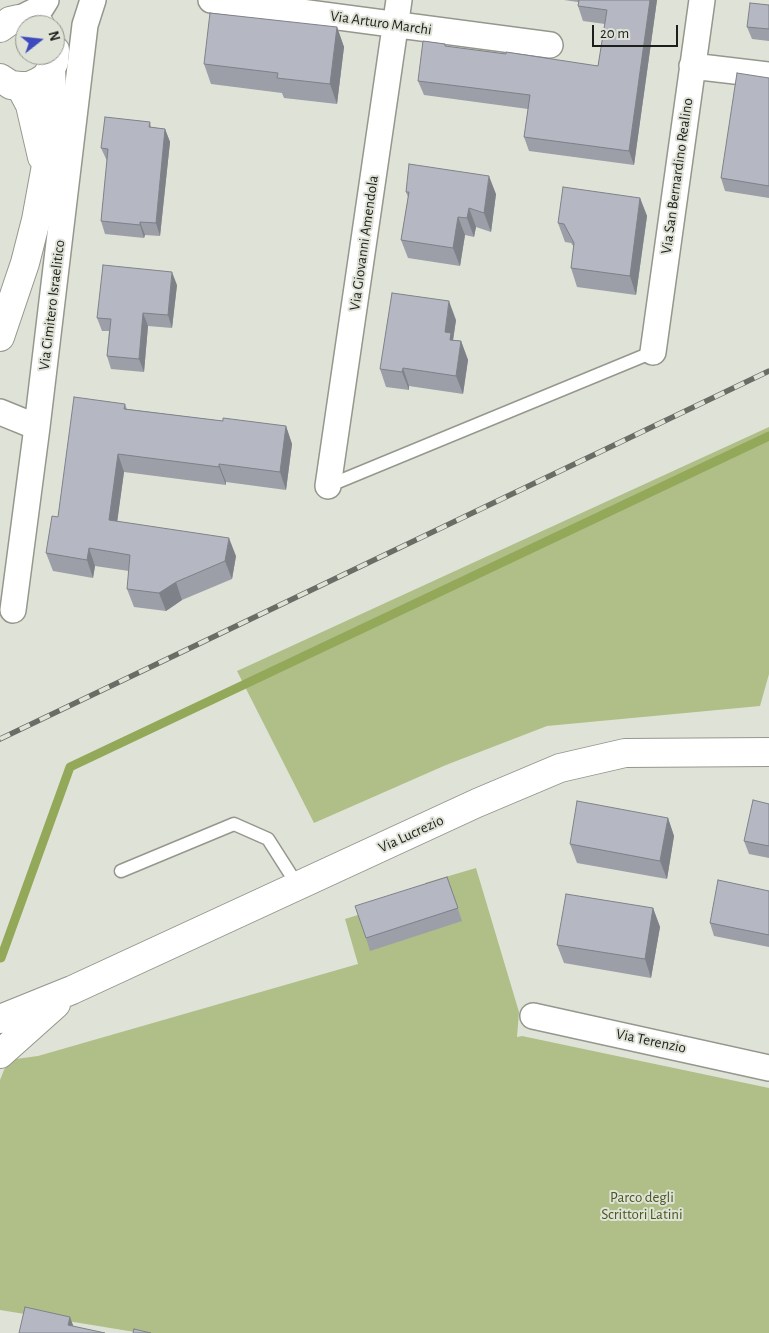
<!DOCTYPE html>
<html>
<head>
<meta charset="utf-8">
<style>
	body { margin:0 }
	#map { position:relative; width:769px; height:1333px; overflow:hidden; background:#dfe3d7; font-family:"Alegreya Sans",sans-serif }
	canvas { display:block }
	.north { position:absolute; left:15px; top:15px; width:50px; height:50px; box-sizing:border-box; background:#dfe3d7; border:1px solid #91958c; border-radius:50%; rotate:74deg; font-size:14px; font-weight:700; line-height:20px; text-align:center; color:#1d1f1b }
	.north::after { content:''; display:block; margin:auto; width:18px; height:22px; background:#3e4abe; clip-path:polygon(50% 0,100% 100%,50% 72%,0 100%) }
	.scale { position:absolute; left:592px; top:25px; width:86px; height:22px; box-sizing:border-box; border:2px solid #1d1f1b; border-top:0; padding-left:6px; font-size:15px; line-height:18px; white-space:nowrap; color:#1d1f1b; -webkit-text-stroke:4px #dfe3d7; paint-order:stroke }
</style>
</head>
<body>
<div id="map">
<canvas width="769" height="1333"></canvas>
<div class="north">N</div>
<div class="scale">20 m</div>
</div>
<script>
const ctx = document.querySelector('canvas').getContext('2d');
ctx.lineJoin = 'round';
function paint(path, color) {
  ctx.fillStyle = color;
  ctx.fill(path, 'evenodd');
}
function toPath(rows) {
  const path = new Path2D();
  for (const r of rows) {
    path.moveTo(r[0], r[1]);
    for (let i = 2; i < r.length; i += 2) path.lineTo(r[i], r[i + 1]);
  }
  return path;
}
function stroke(path, color, width, dash) {
  ctx.strokeStyle = color;
  ctx.lineWidth = width;
  ctx.lineCap = dash ? 'butt' : 'round';
  ctx.setLineDash(dash || []);
  ctx.stroke(path);
}
function label(font, color, halo, rows, align = 'center') {
  ctx.font = font + ' "Alegreya Sans",sans-serif';
  ctx.lineWidth = 4;
  ctx.setLineDash([]);
  ctx.textBaseline = 'middle';
  ctx.strokeStyle = halo;
  ctx.fillStyle = color;
  for (const [text, x, y, turn = 0] of rows) {
    ctx.save();
    ctx.translate(x, y);
    ctx.rotate((+turn || 0) * Math.PI / 180);
    ctx.textAlign = isNaN(turn) ? turn : align;
    if (halo) ctx.strokeText(text, 0, 0);
    ctx.fillText(text, 0, 0);
    ctx.restore();
  }
}
const green = toPath([
	[769,427,769,674,760,706,547,726,446,765,314,823,237,671],
	[476,868,519,1012,517,1037,522,1036,769,1088,769,1333,141,1333,0,1310,0,1080,8,1060,38,1056,358,964,345,919,428,893,425,883]
]);
const stream = toPath([
	[1,958,70,767,769,436]
]);
const service = toPath([
	[328,486,653,352],
	[121,871,234,824,268,839,298,886]
]);
const minor = toPath([
	[211,0,550,45],
	[19,19,41,8,46,0],
	[692,66,769,75],
	[653,352,702,0],
	[0,412,37,427],
	[328,486,399,0],
	[13,610,37,427,85,25,93,0],
	[533,1016,769,1068]
]);
const tertiary = toPath([
	[0,28,10,21,19,19,29,20,40,25],
	[0,78,11,85,20,86,29,86,38,82,46,77,51,69,54,62,55,50],
	[20,86,30,105,42,157],
	[0,337,25,263,36,220,45,171,53,111,51,69],
	[0,1019,72,990,477,803,560,768,625,753,769,752],
	[0,1054,56,1004]
]);
const rail = toPath([
	[0,739,769,371]
]);
const wall = toPath([
	[564,0,657,0,634,165,529,151,524,137,528,109,424,95,418,81,445,44,446,46,598,66,605,24,583,21,578,6,578,2],
	[769,5,769,41,752,39,747,27],
	[337,27,344,47,337,104,284,98,282,93,211,84,204,64],
	[769,78,769,198,725,191,721,178],
	[150,122,151,127,165,129,170,142,160,236,145,235,144,238,105,234,101,221,107,161,101,148],
	[406,192,496,194,491,232,476,227,474,237,465,235,460,266,408,258,401,240,408,197],
	[640,198,647,216,636,295,577,287,571,268,574,247,571,243,565,242,558,223],
	[177,285,172,328,148,326,144,372,111,369,107,356,109,331,102,331,97,318],
	[456,320,453,340,461,341,468,360,463,394,409,386,409,390,386,387,380,369],
	[125,404,127,409,223,421,286,426,292,444,286,490,226,482,226,485,124,472,117,521,236,556,232,579,182,600,166,611,134,607,127,589,129,571,95,566,93,578,53,571,46,553,58,517],
	[769,804,769,858,749,854,744,841],
	[668,818,674,836,667,879,577,863,570,844],
	[447,877,462,921,370,951,366,938],
	[769,891,769,947,714,936,710,923],
	[653,908,660,927,651,978,564,963,557,945]
]);
const shadedWall = toPath([
	[650,0,657,0,634,165,629,151],
	[337,27,344,47,337,104,330,84],
	[165,129,170,142,160,236,156,223],
	[489,176,496,194,491,232,484,213],
	[640,198,647,216,636,295,630,276],
	[469,208,476,227,474,237,467,218],
	[458,217,465,235,460,266,453,248],
	[140,222,145,235,144,238,140,225],
	[172,272,177,285,172,328,168,315],
	[449,301,456,320,453,340,457,352,445,332],
	[143,313,148,326,144,372,139,359],
	[461,341,468,360,463,394,456,376],
	[403,368,409,386,409,390,402,372],
	[286,426,292,444,286,490,280,472],
	[118,454,124,472,115,538,109,520],
	[219,464,226,482,226,485,219,467],
	[229,538,236,556,232,579,225,561],
	[89,548,95,566,93,578,87,560],
	[176,582,182,600,166,611,159,593],
	[668,818,674,836,667,879,660,861],
	[653,908,660,927,651,978,645,959],
	[70,1317,76,1333,68,1325]
]);
const building = toPath([
	[579,0,650,0,629,151,524,137,530,95,418,81,423,41,445,44,445,46,506,54,506,52,598,66,607,10,578,6,579,0],
	[750,3,769,5,769,29,747,27,750,3],
	[210,13,337,27,330,84,277,78,278,73,204,64,210,13],
	[737,73,769,78,769,186,721,178,737,73],
	[105,117,150,122,149,127,165,129,156,223,140,222,140,225,101,221,108,149,101,148,105,117],
	[409,164,489,176,484,213,469,208,467,218,458,217,453,248,401,240,409,192,406,192,409,164],
	[563,187,640,198,630,276,571,268,574,243,564,224,558,223,563,187],
	[103,265,172,272,168,315,143,313,139,359,107,356,111,319,97,318,103,265],
	[392,293,449,301,445,332,451,333,450,340,461,341,456,376,403,368,402,372,380,369,392,293],
	[74,397,125,404,124,409,223,421,223,418,286,426,280,472,219,464,219,467,118,454,109,520,229,538,225,561,176,582,159,593,127,589,130,555,89,548,87,560,46,553,52,516,58,517,74,397],
	[753,800,769,804,769,846,744,841,753,800],
	[577,801,668,818,660,861,570,844,577,801],
	[447,877,458,908,366,938,355,906,447,877],
	[718,880,769,891,769,935,710,923,718,880],
	[566,894,653,908,645,959,557,945,566,894],
	[25,1307,70,1317,68,1325,105,1333,19,1333,25,1307],
	[134,1329,151,1333,133,1333,134,1329]
]);
const streetNames = [
	["Via Arturo Marchi",381,23,8],
	["Via San Bernardino Realino",677,176,-82],
	["Via Giovanni Amendola",364,243,-82],
	["Via Cimitero Israelitico",52,305,-83],
	["Via Lucrezio",411,834,-25],
	["Via Terenzio",651,1041,12]
];
const parkNames = [
	["Parco degli",642,1197],
	["Scrittori Latini",642,1214]
];
paint(green, '#afbf87');
stroke(stream, '#93a859', 9);
stroke(service, '#94978c', 15);
stroke(minor, '#94978c', 28);
stroke(tertiary, '#94978c', 30);
stroke(service, '#fff', 12);
stroke(minor, '#fff', 25);
stroke(tertiary, '#fff', 28);
stroke(rail, '#6a6d65', 5.5);
stroke(rail, '#dfe3d7', 4, [11]);
paint(wall, '#9c9ea8');
paint(shadedWall, '#7f8188');
paint(building, '#b5b8c3');
stroke(building, '#7f8188', 1);
label('15px', '#1d1f1b', '#dfe3d7', streetNames);
label('15px', '#4a571e', '#dfe3d7', parkNames);
</script>
</body>
</html>
